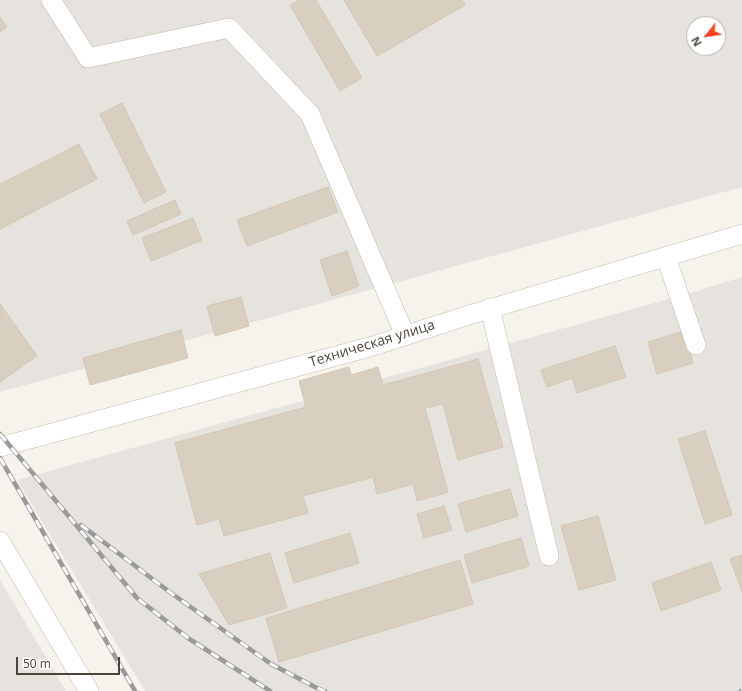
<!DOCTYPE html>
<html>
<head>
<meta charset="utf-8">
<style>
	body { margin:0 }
	#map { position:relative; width:742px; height:691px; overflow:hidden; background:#f6f3ec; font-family:"Open Sans",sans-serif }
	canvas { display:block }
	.north { position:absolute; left:686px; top:16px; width:40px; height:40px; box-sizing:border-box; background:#fff; border:1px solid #b7b4b0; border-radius:50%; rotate:240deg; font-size:11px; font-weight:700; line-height:16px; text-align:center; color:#4b4439 }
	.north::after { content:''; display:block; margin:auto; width:14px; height:18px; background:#fc3f1d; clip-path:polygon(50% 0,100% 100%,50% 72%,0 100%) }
	.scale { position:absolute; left:16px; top:657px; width:104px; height:18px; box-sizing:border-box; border:2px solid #4b4439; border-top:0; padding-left:5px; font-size:12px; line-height:14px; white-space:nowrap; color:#4b4439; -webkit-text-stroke:3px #fff; paint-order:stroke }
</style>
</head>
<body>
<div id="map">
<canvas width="742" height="691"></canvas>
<div class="north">N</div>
<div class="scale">50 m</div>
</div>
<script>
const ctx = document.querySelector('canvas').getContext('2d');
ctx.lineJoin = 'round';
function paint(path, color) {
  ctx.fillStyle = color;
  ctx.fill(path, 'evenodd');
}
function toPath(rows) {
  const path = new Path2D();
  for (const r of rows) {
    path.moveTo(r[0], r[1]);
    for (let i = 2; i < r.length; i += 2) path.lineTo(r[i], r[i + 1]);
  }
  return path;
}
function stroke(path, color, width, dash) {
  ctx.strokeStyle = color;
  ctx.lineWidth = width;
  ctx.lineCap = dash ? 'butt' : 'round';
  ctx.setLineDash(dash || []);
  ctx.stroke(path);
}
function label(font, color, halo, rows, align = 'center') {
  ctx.font = font + ' "Open Sans",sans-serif';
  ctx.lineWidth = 3;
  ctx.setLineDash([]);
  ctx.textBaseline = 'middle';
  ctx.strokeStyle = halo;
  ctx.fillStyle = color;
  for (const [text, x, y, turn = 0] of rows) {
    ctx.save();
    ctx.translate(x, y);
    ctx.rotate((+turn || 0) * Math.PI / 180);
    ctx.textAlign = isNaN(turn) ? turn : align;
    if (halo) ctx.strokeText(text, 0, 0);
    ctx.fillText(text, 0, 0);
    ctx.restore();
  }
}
const industrial = toPath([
	[0,0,742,0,742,187,0,392],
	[694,24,718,24,718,48,694,48],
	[742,277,742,691,145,691,17,480,694,292],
	[0,580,66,691,0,691]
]);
const building = toPath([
	[299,0,316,0,362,78,340,91,290,5,299,0],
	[344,0,462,0,465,5,377,56,344,0],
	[0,17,7,27,0,32,0,17],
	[122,103,166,192,144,203,100,114,122,103],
	[79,144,97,179,0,229,0,184,79,144],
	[328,187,338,212,247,246,237,220,328,187],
	[175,200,181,214,133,235,127,221,175,200],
	[193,218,202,240,151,261,142,238,193,218],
	[347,251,359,286,332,296,320,260,347,251],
	[241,297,249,326,215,336,207,306,241,297],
	[0,304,37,356,0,382,0,304],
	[181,330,188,358,90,385,83,358,181,330],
	[684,331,693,363,657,374,648,342,684,331],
	[615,346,626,377,577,393,572,378,547,387,541,370,615,346],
	[478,359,503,447,458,460,443,404,425,408,448,492,417,501,413,484,377,494,373,477,303,496,308,513,224,536,219,519,197,525,175,443,306,407,299,381,349,367,351,375,378,367,383,385,478,359],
	[705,431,732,515,705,524,678,439,705,431],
	[510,489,518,516,466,532,458,504,510,489],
	[444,506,452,530,424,538,417,514,444,506],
	[598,516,616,580,579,590,561,526,598,516],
	[350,533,359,563,294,583,285,553,350,533],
	[521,538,529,566,472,583,464,555,521,538],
	[270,553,287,608,229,625,199,574,270,553],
	[742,555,742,592,730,559,742,555],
	[460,560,473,604,279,662,266,618,460,560],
	[711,562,721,590,661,611,652,583,711,562]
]);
const minor = toPath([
	[51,0,88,58,229,28,310,114,405,335],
	[666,257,696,345],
	[490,308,549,556],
	[0,447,373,346,469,315,742,234],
	[0,541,89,691]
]);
const rail = toPath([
	[0,434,137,598,188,638,270,691],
	[0,458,135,691],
	[81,525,171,593,271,664,317,688,325,691],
	[741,691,742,691]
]);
const streetNames = [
	["Техническая улица",372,344,-17]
];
paint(industrial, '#e6e2dd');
paint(building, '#d8cfc1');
stroke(building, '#d3c7b4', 1);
stroke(minor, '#c2bbae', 20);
stroke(minor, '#fff', 19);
stroke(rail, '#9a9a9a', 4.5);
stroke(rail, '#fff', 3, [9]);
label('14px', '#4b4439', '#fff', streetNames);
</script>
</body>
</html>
